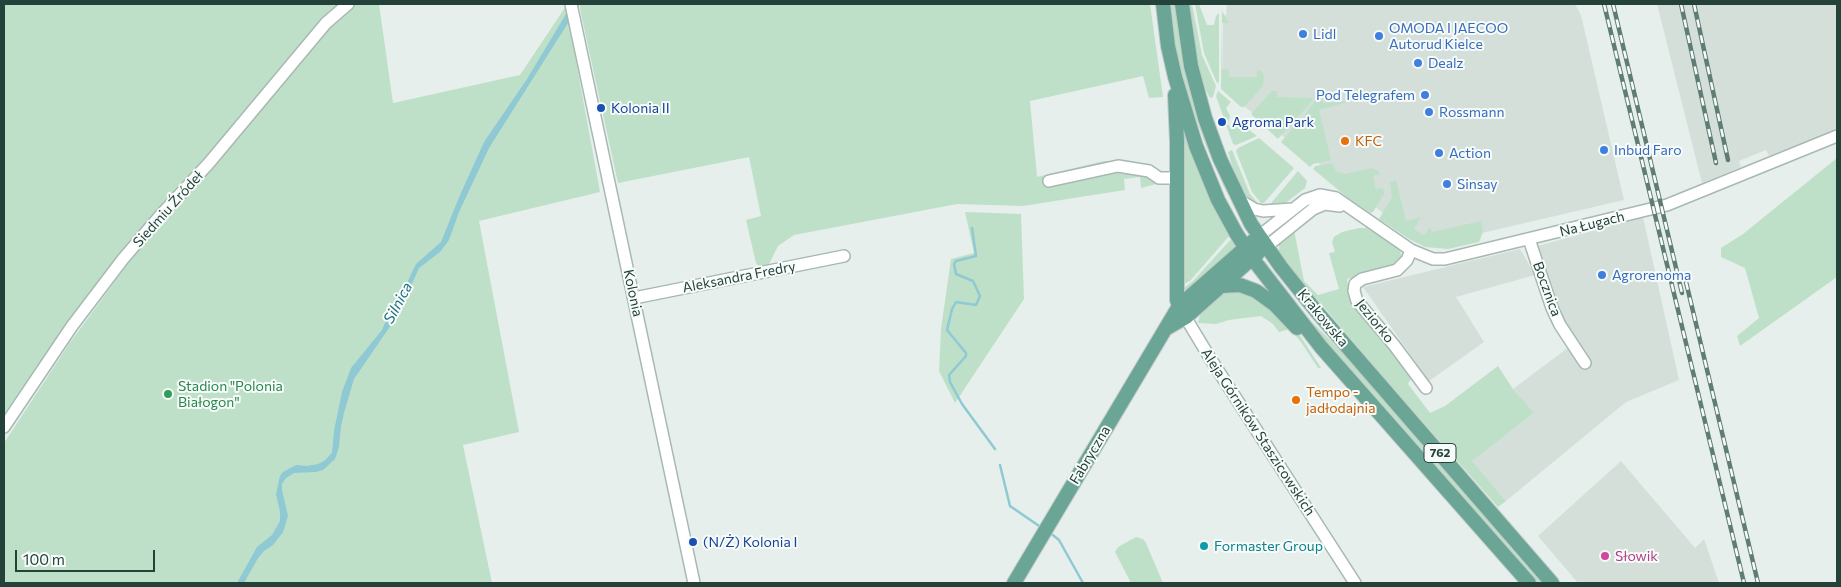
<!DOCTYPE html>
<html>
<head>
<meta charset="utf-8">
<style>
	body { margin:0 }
	#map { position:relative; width:1841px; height:587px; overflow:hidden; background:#e6efeb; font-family:Commissioner,sans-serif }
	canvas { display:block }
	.frame { position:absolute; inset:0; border:5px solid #24423a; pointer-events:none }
	.scale { position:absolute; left:15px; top:550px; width:140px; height:22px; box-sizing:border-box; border:2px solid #24423a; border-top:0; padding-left:6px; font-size:15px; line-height:18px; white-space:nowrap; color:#24423a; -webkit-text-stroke:4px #f7fbf9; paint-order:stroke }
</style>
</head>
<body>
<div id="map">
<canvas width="1841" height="587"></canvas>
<div class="frame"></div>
<div class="scale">100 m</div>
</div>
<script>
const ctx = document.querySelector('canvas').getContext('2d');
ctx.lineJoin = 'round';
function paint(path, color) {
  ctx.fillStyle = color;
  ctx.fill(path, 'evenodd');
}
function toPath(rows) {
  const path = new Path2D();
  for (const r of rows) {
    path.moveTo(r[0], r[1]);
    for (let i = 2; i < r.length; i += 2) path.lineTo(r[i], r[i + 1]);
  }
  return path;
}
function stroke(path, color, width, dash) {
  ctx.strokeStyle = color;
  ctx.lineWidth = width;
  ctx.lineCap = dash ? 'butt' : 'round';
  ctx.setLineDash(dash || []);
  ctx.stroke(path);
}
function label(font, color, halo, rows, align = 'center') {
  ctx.font = font + ' Commissioner,sans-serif';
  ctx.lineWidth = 4;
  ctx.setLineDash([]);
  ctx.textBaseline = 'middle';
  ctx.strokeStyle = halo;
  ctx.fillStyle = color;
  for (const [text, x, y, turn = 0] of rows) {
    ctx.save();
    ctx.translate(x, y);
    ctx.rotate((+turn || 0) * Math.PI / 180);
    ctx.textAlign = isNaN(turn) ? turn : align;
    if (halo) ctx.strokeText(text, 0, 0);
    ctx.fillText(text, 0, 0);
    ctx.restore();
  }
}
const built = toPath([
	[1227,4,1575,4,1581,15,1624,200,1426,246,1245,107,1222,88,1223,17,1226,15],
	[1657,4,1837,4,1837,123,1836,124,1837,129,1769,156,1766,150,1739,161,1741,167,1702,183],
	[1643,217,1679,380,1626,402,1506,501,1471,461,1533,414,1513,389,1569,347,1538,246],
	[1520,249,1535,275,1456,297,1484,342,1429,381,1363,287],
	[1621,461,1695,548,1704,539,1719,583,1578,583,1538,536]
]);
const green = toPath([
	[4,4,379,4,393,103,520,75,566,6,600,192,479,221,519,432,463,445,492,583,4,583,4,443,69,344,132,258,119,257,4,419],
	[581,4,1150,4,1163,97,1149,98,1143,76,1030,101,1037,177,1104,161,1115,161,1115,166,1164,182,1141,188,1140,177,1124,179,1125,190,1023,206,957,204,794,235,778,246,768,266,760,268,756,263,746,220,761,216,749,157,618,183,581,14,580,6],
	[1169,4,1175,4,1181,47,1190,86,1245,223,1243,224,1223,185,1206,146,1185,88,1177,55],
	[1188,4,1192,4,1202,55,1216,86,1213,97,1210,98,1200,78],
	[1195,4,1199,4,1207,25,1214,25,1216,16,1219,13,1219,82,1217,83,1204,53],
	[1222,11,1229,23,1222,23,1222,69,1229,70,1229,77,1257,77,1257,70,1261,71,1264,75,1263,86,1244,107,1241,107,1221,89],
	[1218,91,1231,102,1226,108,1230,116,1228,124,1231,128,1237,125,1243,125,1257,136,1236,145,1233,144,1216,96],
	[1272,91,1277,91,1277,97,1312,98,1312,101,1278,139,1251,114],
	[1315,101,1323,101,1323,103,1351,101,1319,110,1331,160,1313,164,1310,167,1281,142,1296,124,1300,127,1308,117,1305,114],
	[1183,130,1230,235,1190,281,1184,284,1182,243],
	[1259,138,1294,168,1264,203,1261,203,1252,192,1236,151,1238,148],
	[1232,150,1250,194,1261,207,1247,199,1237,181,1228,152],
	[1837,158,1837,277,1740,346,1737,336,1759,318,1745,268,1721,257,1721,248,1743,234],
	[1332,163,1336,171,1344,174,1371,168,1377,170,1380,174,1373,176,1376,189,1383,188,1384,194,1373,212,1370,213,1348,198,1313,169,1315,166],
	[1298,171,1307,181,1305,188,1283,205,1267,208],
	[1396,180,1406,221,1421,217,1414,229,1424,236,1430,227,1432,232,1481,221,1483,232,1479,242,1448,249,1425,247,1409,239,1379,219,1392,197,1390,182],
	[965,212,1021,214,1024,299,955,403,939,371,941,329,951,259,974,253],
	[1359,228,1367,228,1393,244,1400,250,1402,259,1394,267,1347,279,1350,296,1412,377,1408,384,1430,413,1445,406,1498,366,1513,389,1534,413,1472,461,1506,501,1498,507,1386,380,1279,254,1279,245,1281,240,1294,230,1304,281,1318,295,1339,289,1329,253,1335,252,1332,242,1334,237,1342,232],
	[1233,237,1238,245,1187,291,1185,291,1185,287,1192,282],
	[1263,260,1265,261,1310,320,1348,358,1545,583,1537,583,1302,316],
	[1226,290,1252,293,1299,334,1321,368,1318,368,1301,342,1290,329,1279,332,1273,324,1261,316,1229,320,1216,324,1198,323,1201,311],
	[1136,537,1143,539,1146,543,1163,583,1131,583,1115,552,1118,547]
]);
const water = toPath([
	[572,4,580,4,489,148,459,212,449,240,440,252,419,268,411,286,401,301,391,325,354,379,344,413,341,426,339,447,335,459,323,470,316,472,294,473,286,478,282,484,282,490,288,516,283,532,273,545,264,551,258,558,244,583,237,583,257,547,272,535,280,521,280,512,276,494,280,476,283,472,296,465,307,466,318,464,324,461,332,453,334,431,342,392,351,368,382,330,394,301,406,285,416,264,441,242,460,195,484,142,527,79]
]);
const stream = toPath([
	[972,228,976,256,956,261,954,264,956,274,973,281,980,296,976,305,956,302,952,309,947,330,966,353,966,356,949,375,950,382,962,404,995,449],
	[1000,465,1010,506,1042,528],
	[1049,532,1059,540,1083,583]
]);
const minor = toPath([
	[571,4,694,583],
	[1049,181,1118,166,1149,171,1159,178,1177,178],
	[1239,200,1254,209,1263,211,1293,209],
	[1259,236,1305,200,1320,195,1336,198,1411,250,1433,259,1445,259,1667,205,1837,136],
	[1529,239,1552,308,1560,325,1585,363],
	[1267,246,1313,209,1325,204,1340,206],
	[1411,250,1407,260,1397,270,1362,279,1355,284,1354,291,1357,301,1394,345,1426,388],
	[634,298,844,256],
	[1181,310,1210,358,1355,583],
	[4,427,72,326,123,259,159,217,209,163,326,23,348,4]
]);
const major = toPath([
	[1163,4,1168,46,1175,77,1196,146,1218,200,1236,233,1252,258,1321,347,1529,583],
	[1182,4,1191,66,1205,118,1220,159,1251,224,1281,267,1317,312,1552,583],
	[1175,95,1177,142,1177,300,1179,306],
	[1221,286,1240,285,1256,291,1274,304,1297,328],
	[1167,328,1186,317,1258,253],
	[1014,583,1179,306,1253,241]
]);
const rail = toPath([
	[1604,4,1744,583],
	[1613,4,1682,293],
	[1681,4,1716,163],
	[1694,4,1728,160],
	[1686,282,1758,583]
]);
const markers = [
	[1303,34,5,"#3f7fe0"],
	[1379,36,5,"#3f7fe0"],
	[1418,63,5,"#3f7fe0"],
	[1425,95,5,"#3f7fe0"],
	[601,108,5,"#1a4fb4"],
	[1429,112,5,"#3f7fe0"],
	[1222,122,5,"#1a4fb4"],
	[1345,141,5,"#e8710a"],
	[1604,150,5,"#3f7fe0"],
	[1439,153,5,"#3f7fe0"],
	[1447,184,5,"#3f7fe0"],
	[1602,275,5,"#3f7fe0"],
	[168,394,5,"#2e9e5b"],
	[1296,400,5,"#e8710a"],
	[693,542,5,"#1a4fb4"],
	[1204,546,5,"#0f9aa8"],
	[1605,556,5,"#d1479c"]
];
const shields = [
	[1440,453,32]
];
const shieldNames = [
	["762",1440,453]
];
const shopNames = [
	["OMODA I JAECOO",1389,28],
	["Autorud Kielce",1389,44],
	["Lidl",1313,34],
	["Dealz",1428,63],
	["Pod Telegrafem",1415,95,"right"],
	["Rossmann",1439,112],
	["Inbud Faro",1614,150],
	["Action",1449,153],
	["Sinsay",1457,184],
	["Agrorenoma",1612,275]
];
const transitNames = [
	["Kolonia II",611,108],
	["Agroma Park",1232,122],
	["(N/Ż) Kolonia I",703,542]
];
const foodNames = [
	["KFC",1355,141],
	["Tempo -",1306,392],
	["jadłodajnia",1306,408]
];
const streetNames = [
	["Siedmiu Źródeł",168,209,-48],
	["Na Ługach",1592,224,-14],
	["Aleksandra Fredry",739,277,-11],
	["Bocznica",1547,289,70],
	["Kolonia",633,293,78],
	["Krakowska",1323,318,50],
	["Jeziorko",1375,321,51],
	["Aleja Górników Staszicowskich",1258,432,57],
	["Fabryczna",1090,455,-59]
];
const leisureNames = [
	["Stadion \"Polonia",178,386],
	["Białogon\"",178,402]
];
const cultureNames = [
	["Formaster Group",1214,546]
];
const hotelNames = [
	["Słowik",1615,556]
];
const waterNames = [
	["Silnica",398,303,-62]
];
paint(built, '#d4dfda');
paint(green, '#bfe0c8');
paint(water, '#8ec9d4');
stroke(stream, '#8ec9d4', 2.5);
stroke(minor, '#a8b8b2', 14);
stroke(major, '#c2cac8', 16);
stroke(minor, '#fff', 11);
stroke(major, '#6aa596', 14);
stroke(rail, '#5f7d75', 4.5);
stroke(rail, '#f7fbf9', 2.5, [8]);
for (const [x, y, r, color] of markers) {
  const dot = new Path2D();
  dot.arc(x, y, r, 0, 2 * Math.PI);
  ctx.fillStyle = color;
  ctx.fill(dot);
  stroke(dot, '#f7fbf9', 2);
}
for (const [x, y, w] of shields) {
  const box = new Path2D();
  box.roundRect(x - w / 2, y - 9.5, w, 19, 4);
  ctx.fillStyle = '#f7fbf9';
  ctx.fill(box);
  stroke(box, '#24423a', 1);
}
label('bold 12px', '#24423a', null, shieldNames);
label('14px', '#366cbe', '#f7fbf9', shopNames, 'left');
label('14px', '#164399', '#f7fbf9', transitNames, 'left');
label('14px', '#c56008', '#f7fbf9', foodNames, 'left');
label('14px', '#24423a', '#f7fbf9', streetNames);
label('14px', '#27864d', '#f7fbf9', leisureNames, 'left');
label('14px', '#0d838f', '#f7fbf9', cultureNames, 'left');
label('14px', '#b23c85', '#f7fbf9', hotelNames, 'left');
label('italic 15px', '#1c6f80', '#f7fbf9', waterNames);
</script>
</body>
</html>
